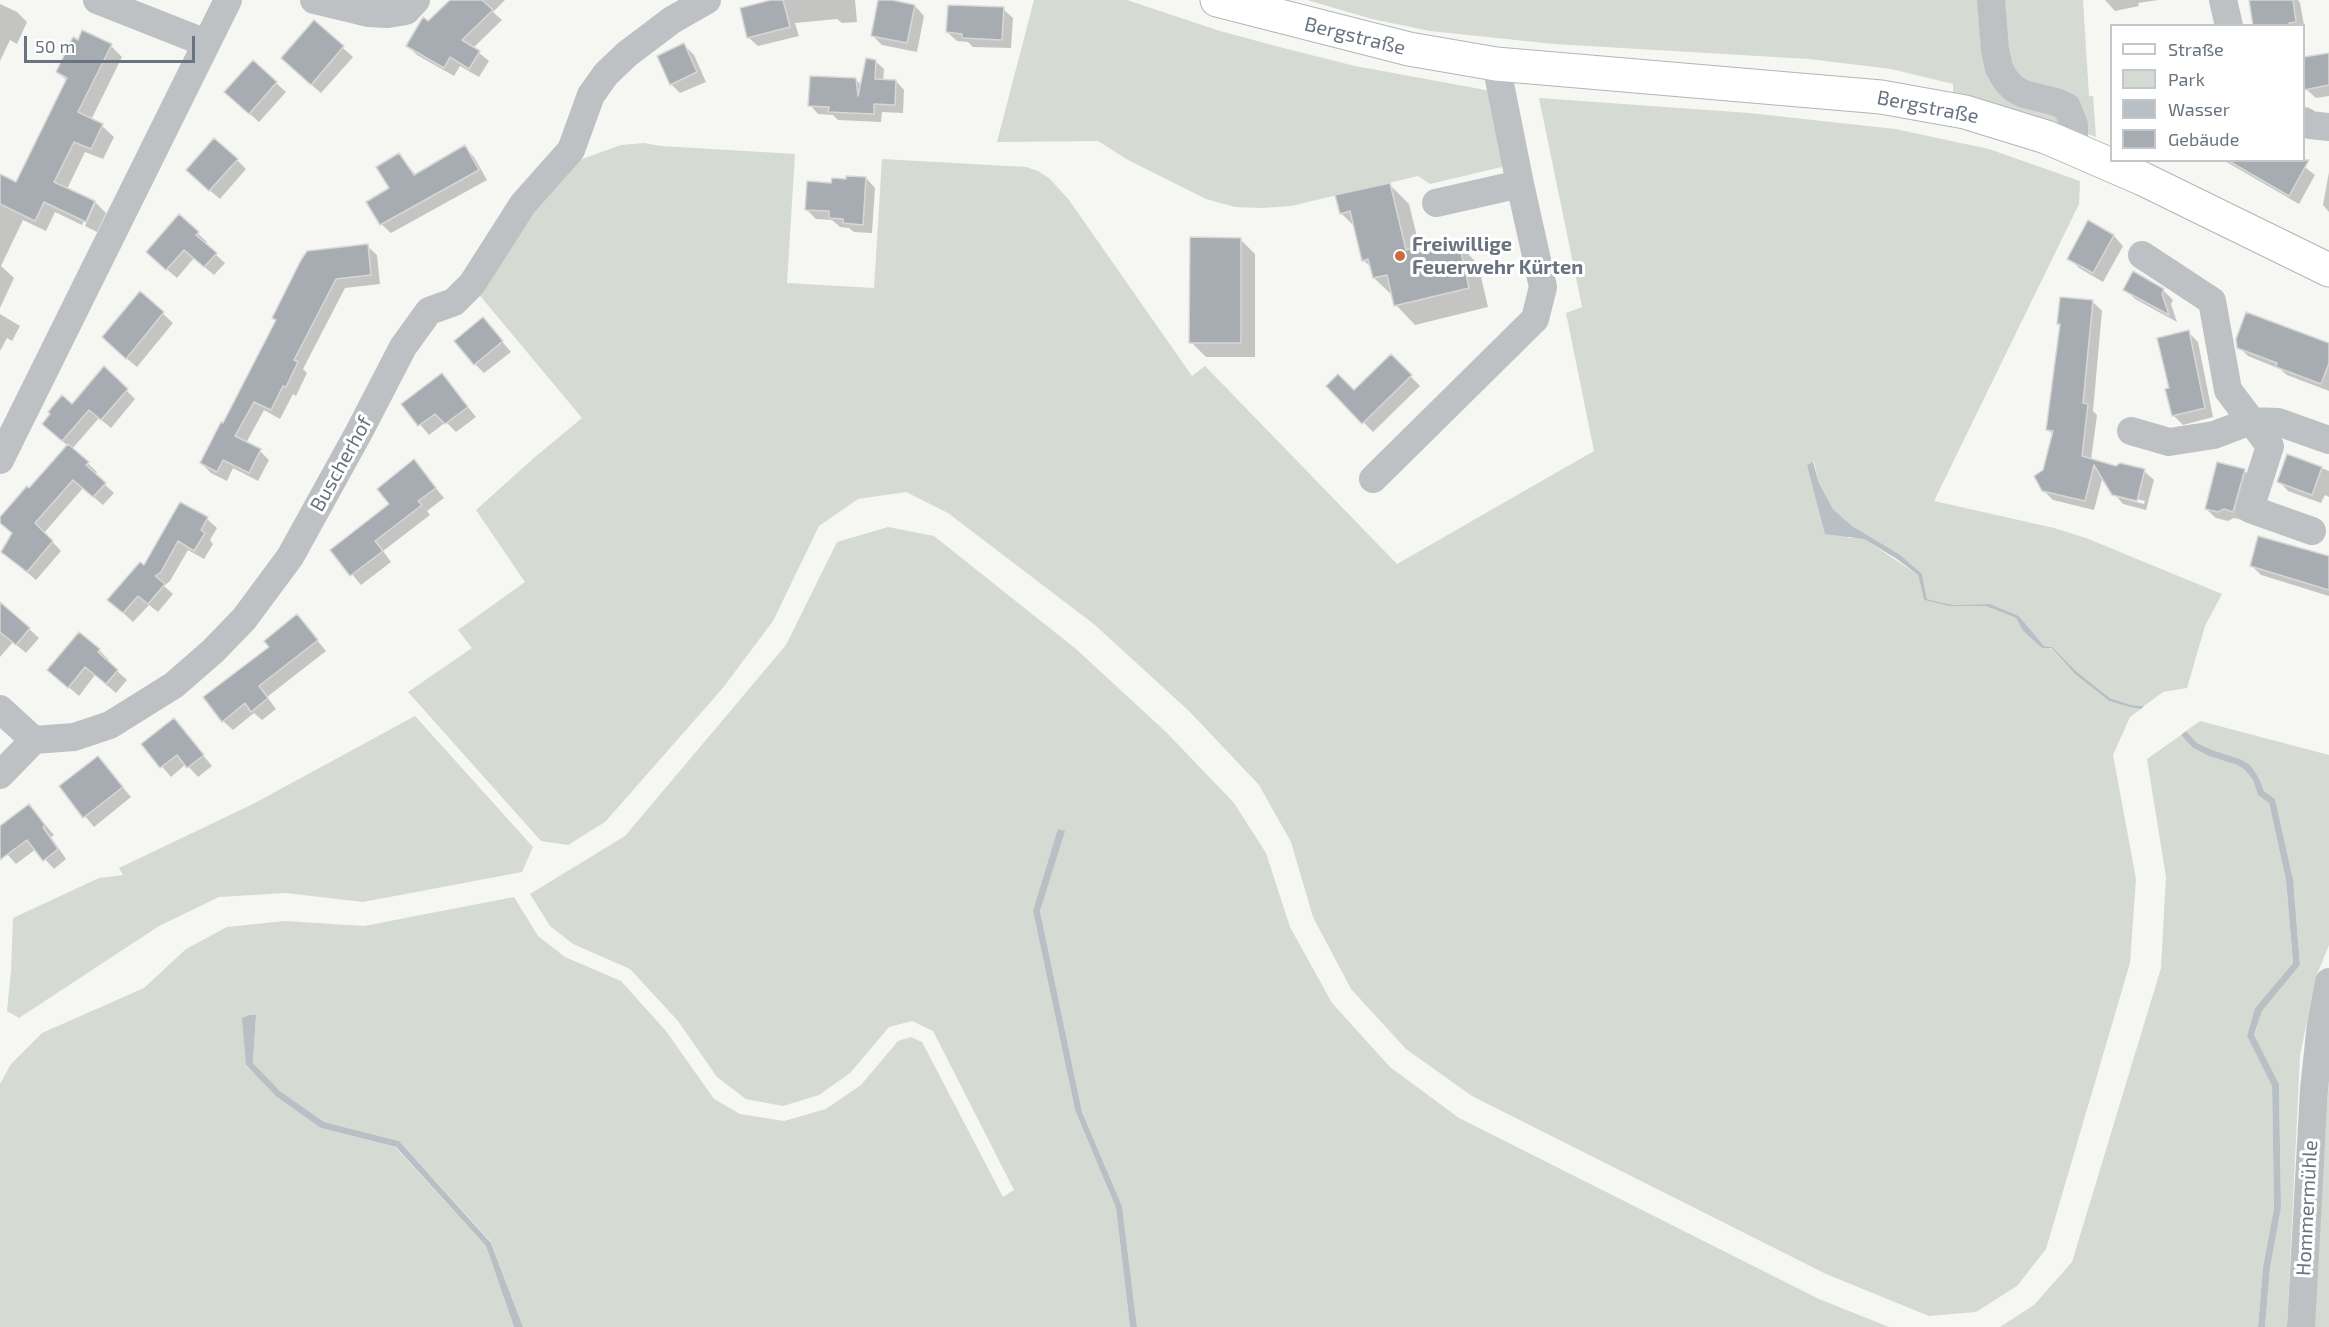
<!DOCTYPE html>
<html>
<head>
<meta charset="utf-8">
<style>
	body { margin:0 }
	#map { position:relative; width:2329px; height:1327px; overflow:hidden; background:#f6f6f3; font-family:"Exo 2",sans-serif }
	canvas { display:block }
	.legend { position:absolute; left:2110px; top:24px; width:195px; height:138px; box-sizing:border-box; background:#fff; border:2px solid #c3c7cc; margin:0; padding:8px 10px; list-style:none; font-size:18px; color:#697480 }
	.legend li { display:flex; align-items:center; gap:12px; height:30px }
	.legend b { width:30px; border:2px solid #c3c7cc }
	.scale { position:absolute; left:24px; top:36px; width:171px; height:27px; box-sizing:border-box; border:3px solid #697480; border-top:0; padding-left:8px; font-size:18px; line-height:21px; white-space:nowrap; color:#697480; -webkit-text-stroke:4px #fff; paint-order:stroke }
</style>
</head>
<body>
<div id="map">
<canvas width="2329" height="1327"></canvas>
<ul class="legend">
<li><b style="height:8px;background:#fff"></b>Straße</li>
<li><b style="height:16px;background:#d5dad3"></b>Park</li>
<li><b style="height:16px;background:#b8c0c5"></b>Wasser</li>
<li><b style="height:16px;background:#a7acb2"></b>Gebäude</li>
</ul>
<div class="scale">50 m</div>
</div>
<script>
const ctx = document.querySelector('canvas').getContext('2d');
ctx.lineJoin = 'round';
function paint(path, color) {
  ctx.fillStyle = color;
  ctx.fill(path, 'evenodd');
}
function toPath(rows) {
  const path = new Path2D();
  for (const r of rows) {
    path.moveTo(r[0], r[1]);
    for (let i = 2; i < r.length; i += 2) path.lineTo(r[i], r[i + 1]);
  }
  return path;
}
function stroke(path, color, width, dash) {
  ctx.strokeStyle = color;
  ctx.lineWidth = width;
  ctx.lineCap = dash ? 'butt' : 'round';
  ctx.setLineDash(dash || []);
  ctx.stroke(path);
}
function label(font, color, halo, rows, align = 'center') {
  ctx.font = font + ' "Exo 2",sans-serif';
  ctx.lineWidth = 6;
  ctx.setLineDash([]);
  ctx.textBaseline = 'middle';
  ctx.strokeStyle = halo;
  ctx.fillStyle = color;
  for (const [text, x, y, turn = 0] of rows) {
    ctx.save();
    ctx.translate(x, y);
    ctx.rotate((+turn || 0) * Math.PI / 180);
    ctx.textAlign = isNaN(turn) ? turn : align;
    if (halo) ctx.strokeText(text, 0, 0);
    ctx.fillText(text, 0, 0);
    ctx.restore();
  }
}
const green = toPath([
	[1034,0,1127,0,1220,31,1287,49,1355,66,1491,91,1506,166,1430,184,1418,176,1291,206,1262,208,1235,207,1206,199,1128,160,1098,141,997,142],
	[1307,0,1984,0,1989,54,2052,107,2061,125,2027,113,1953,94,1953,84,1891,69,1809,59,1554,44,1430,31,1372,19],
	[1997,0,2083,0,2089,96,2093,96,2096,137,2087,134,2012,77],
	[1539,98,1749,113,1895,129,1989,149,2080,181,2079,204,1934,501,2054,528,2086,538,2222,594,2205,626,2187,688,2163,692,2144,706,2131,705,2110,698,2077,672,2052,647,2044,646,2019,616,1990,604,1953,605,1927,599,1922,574,1852,526,1833,509,1819,483,1814,462,1807,465,1813,481,1848,538,1863,538,1918,575,1924,600,1949,606,1986,606,2016,618,2023,631,2042,648,2050,648,2075,674,2109,701,2141,709,2130,717,2113,755,2136,879,2130,963,2046,1249,2017,1286,1976,1312,1929,1316,1826,1274,1472,1096,1406,1049,1351,989,1313,917,1291,842,1259,785,1190,712,1095,625,948,513,906,492,858,499,819,526,773,621,722,689,605,822,568,845,541,841,408,692,472,648,458,630,525,582,476,510,535,457,582,418,476,291,526,209,574,162,621,145,644,143,661,146,795,154,787,283,874,288,882,159,1026,167,1038,171,1049,178,1069,200,1192,376,1205,366,1397,564,1594,451,1566,313,1582,307],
	[888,527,934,536,1076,649,1167,733,1234,803,1266,853,1290,927,1332,1003,1390,1067,1459,1118,1819,1299,1889,1327,1137,1327,1122,1206,1082,1112,1040,911,1064,831,1033,911,1075,1110,1116,1208,1130,1327,523,1327,491,1242,399,1141,324,1122,280,1091,253,1063,256,1016,246,1066,321,1128,395,1147,486,1246,514,1327,0,1327,0,1084,11,1064,42,1033,144,988,186,949,227,927,285,921,364,926,514,897,538,936,565,957,621,981,666,1031,714,1099,740,1114,784,1121,826,1109,861,1085,898,1041,911,1037,922,1042,1003,1197,1014,1190,933,1031,912,1021,889,1027,850,1073,819,1095,783,1106,746,1099,717,1077,678,1021,630,969,573,944,550,926,530,894,625,836,786,645,837,542],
	[415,716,533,847,522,872,363,902,286,893,219,897,159,926,19,1018,7,1011,11,971,13,918,99,878,123,875,119,868,253,804],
	[2200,721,2329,755,2329,945,2316,977,2300,1056,2287,1327,2265,1327,2270,1268,2281,1208,2279,1084,2254,1036,2262,1011,2300,965,2293,879,2275,799,2264,791,2259,777,2240,759,2212,750,2197,743,2186,731],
	[2181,735,2193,748,2209,756,2237,765,2245,770,2253,780,2258,795,2269,803,2286,880,2293,963,2255,1008,2247,1036,2272,1086,2274,1208,2263,1267,2258,1327,2000,1327,2034,1305,2072,1262,2161,968,2166,877,2147,759],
	[2329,1077,2329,1327,2313,1327]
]);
const water = toPath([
	[1813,462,1819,483,1833,509,1852,526,1900,555,1922,574,1927,599,1953,605,1990,604,2019,616,2044,646,2052,647,2077,672,2110,698,2131,705,2144,706,2141,709,2130,707,2109,701,2075,674,2051,648,2042,648,2023,631,2016,618,1986,606,1949,606,1924,600,1918,575,1897,559,1864,539,1825,534,1807,465],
	[2186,731,2197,743,2212,750,2240,759,2250,765,2259,778,2264,791,2275,799,2293,879,2300,965,2262,1011,2254,1035,2279,1084,2281,1208,2270,1268,2265,1327,2258,1327,2263,1267,2274,1208,2272,1086,2247,1036,2255,1008,2293,963,2286,880,2269,803,2258,795,2253,780,2245,770,2237,765,2209,756,2193,748,2181,735],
	[1058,829,1065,831,1040,911,1082,1112,1122,1206,1137,1327,1130,1327,1116,1208,1075,1110,1033,911],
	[250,1015,256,1015,253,1063,280,1091,324,1122,399,1141,491,1243,523,1327,514,1327,486,1246,396,1147,321,1128,276,1096,246,1065,242,1018]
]);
const shadow = toPath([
	[451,0,505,0,493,12,502,20,473,48,489,61,479,77,460,66,454,76,417,55,408,46],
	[777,0,855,0,857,22,842,23,837,19,795,23,799,36,758,46,748,37],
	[880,0,915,6,924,16,917,52,882,45,872,35],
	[2105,0,2158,0,2138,3,2139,6,2115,11],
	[2251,0,2298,0,2300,3,2305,31,2304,26,2255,26],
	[0,4,17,12,27,22,17,44,10,40,0,61],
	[1003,9,1013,18,1011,48,973,47,968,42,957,41,947,32],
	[314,22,353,57,321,93,292,68],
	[684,45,694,55,706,82,680,93,671,84],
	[111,46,122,57,91,120,102,126,114,137,103,159,85,152,67,189,95,202,106,213,97,232,85,226,95,204,92,204,82,225,55,212,46,231,23,220,1,266,14,278,0,308,0,189,16,184,67,81,58,72],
	[2329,54,2329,96,2316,98,2306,89,2304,58],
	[875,61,884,69,883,81,896,81,904,90,903,113,882,112,881,122,838,120,833,115,818,114,810,105,855,79,862,86],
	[253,62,286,92,259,122,236,102],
	[465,147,474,157,487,180,391,233,381,224,399,155,416,175],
	[237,160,246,169,220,199,197,179],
	[2223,160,2296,160,2315,175,2299,204],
	[2329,172,2329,212,2323,205],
	[866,178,875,188,872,233,854,232,849,228,840,227,832,220,816,219,806,209,833,184],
	[1389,184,1409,204,1421,253,1458,244,1478,264,1488,307,1415,325,1396,305,1394,297,1374,278,1372,268,1363,260,1356,228,1341,213],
	[179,216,207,242,205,245,225,263,214,275,194,258,177,278,157,261],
	[2089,222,2114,236,2123,246,2103,282,2079,268,2069,258],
	[1240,239,1255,254,1255,357,1206,357,1191,342],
	[367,246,377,255,380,284,345,288,303,369,307,373,296,396,293,394,280,419,264,410,246,443,260,451,269,460,258,481,233,468,227,481,211,473,201,463,224,425,277,321,273,317],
	[2125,289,2163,290,2173,300,2171,304,2177,322,2135,299],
	[140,293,173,323,137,367,113,347],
	[2093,302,2102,311,2093,411,2097,415,2091,460,2116,467,2144,471,2154,480,2146,510,2123,504,2117,497,2144,504,2145,501,2115,494,2115,496,2103,476,2094,510,2053,500,2043,490,2045,471,2054,435,2048,430,2062,327,2058,323],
	[0,314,20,326,12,341,7,338,0,351],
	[483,319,511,352,484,373,475,364],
	[2188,332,2198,342,2213,417,2183,425,2173,415,2171,389],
	[2329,344,2329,391,2287,375,2280,369,2248,356,2239,347],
	[1391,356,1420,386,1373,432,1328,386,1354,392],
	[442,375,476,417,456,432,446,422,429,435,403,404],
	[124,388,135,399,111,428,99,418,72,449,97,472,94,475,114,493,103,505,83,488,44,533,61,551,36,580,3,552,13,534,0,519,30,491,68,446,53,433,72,406],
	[2288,455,2329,471,2329,497,2325,495,2321,503,2288,491,2279,481],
	[414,461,444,498,427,511,430,515,383,551,391,562,361,585,332,550,392,505],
	[2244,470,2253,480,2243,520,2234,518,2228,521,2216,518,2206,509],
	[181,504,207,519,217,528,210,540,213,544,204,559,188,550,170,581,164,586,173,594,158,612,149,605,133,622,119,609],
	[2329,557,2329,596,2261,575,2252,566],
	[0,602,39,638,26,653,13,642,0,657],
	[297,616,326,651,267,697,276,709,262,720,254,713,233,730,223,721,271,647],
	[80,634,99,650,109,660,107,662,127,680,116,693,95,675,79,696,59,679],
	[174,720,212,766,198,777,186,764,171,777,143,744],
	[98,758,131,797,94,827,61,787],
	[29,806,54,835,51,837,66,859,54,869,36,849,16,864,0,846,0,828]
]);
const building = toPath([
	[450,0,482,0,493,10,462,40,480,51,469,69,450,57,444,68,406,46,423,17,428,21,450,0],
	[771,0,783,0,790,27,747,38,740,8,771,0],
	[878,0,892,0,915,5,907,43,871,36,878,0],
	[2249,0,2293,0,2296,22,2289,23,2290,26,2253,26,2249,0],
	[948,5,1004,7,1002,40,962,38,962,34,946,32,948,5],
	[314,20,344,46,311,85,281,58,314,20],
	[82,30,112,44,78,112,103,124,91,149,74,142,54,182,95,201,86,222,44,202,35,221,0,204,0,174,16,182,67,78,56,72,73,37,78,40,82,30],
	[684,43,697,72,670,85,657,56,684,43],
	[2329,53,2329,85,2304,90,2304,57,2329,53],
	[866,58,876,60,875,79,896,80,895,105,874,104,874,114,828,112,829,107,808,106,810,76,856,78,858,96,866,58],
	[253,60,277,82,249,114,224,92,253,60],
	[214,138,238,159,209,191,186,170,214,138],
	[465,145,479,170,380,225,366,202,389,188,376,167,399,153,414,175,465,145],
	[2227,160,2309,160,2289,196,2227,160],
	[846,176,866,177,863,225,843,223,843,219,829,218,829,211,805,210,807,181,831,183,832,178,846,179,846,176],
	[1390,183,1406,250,1413,248,1414,253,1459,243,1469,288,1394,306,1387,275,1373,278,1368,259,1362,261,1350,211,1340,214,1335,195,1390,183],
	[179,214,199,232,196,235,217,253,204,267,184,250,166,270,146,252,179,214],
	[2088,220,2114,235,2093,273,2067,259,2088,220],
	[1190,237,1241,238,1241,343,1189,343,1190,237],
	[368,244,371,275,336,279,294,360,298,362,286,387,283,386,271,410,254,402,235,436,261,449,249,473,223,460,217,472,200,463,221,422,223,423,276,320,272,318,301,260,307,251,368,244],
	[2133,271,2164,289,2162,294,2169,315,2123,290,2133,271],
	[140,291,164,312,126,359,102,337,140,291],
	[2060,297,2093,300,2083,403,2088,404,2082,456,2116,466,2120,463,2145,469,2137,501,2112,495,2094,465,2085,501,2042,491,2034,476,2043,470,2053,431,2046,430,2060,324,2057,324,2060,297],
	[2246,312,2329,343,2329,363,2321,384,2276,367,2277,363,2237,348,2236,339,2246,312],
	[483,317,503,341,474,365,454,341,483,317],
	[2189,330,2205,408,2172,416,2165,389,2169,388,2157,338,2189,330],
	[1391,354,1412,375,1362,424,1326,386,1338,374,1354,390,1391,354],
	[104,366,128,389,101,420,89,410,62,441,42,424,50,414,48,412,62,395,72,404,104,366],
	[442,373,468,407,445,424,435,414,418,426,401,404,442,373],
	[68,444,89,462,86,465,106,483,93,497,73,480,35,523,53,541,27,572,1,552,12,533,0,523,0,517,27,486,29,488,68,444],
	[2287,454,2322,467,2312,495,2277,482,2287,454],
	[414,459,436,488,418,501,422,505,375,541,383,551,350,576,330,550,389,504,377,489,414,459],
	[2217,462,2245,469,2233,512,2224,509,2218,512,2205,509,2217,462],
	[180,502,208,517,201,530,205,533,194,551,178,541,161,572,155,576,165,584,148,604,138,596,123,613,107,600,140,562,144,565,180,502],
	[2258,536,2329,556,2329,590,2250,566,2258,536],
	[0,602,30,628,16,645,0,632,0,602],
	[297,614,318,640,259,686,268,698,251,712,245,703,222,722,203,697,269,647,264,641,297,614],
	[79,632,100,649,98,652,118,670,106,684,85,667,68,688,47,670,79,632],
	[174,718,204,755,187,768,177,755,160,768,141,744,174,718],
	[98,756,123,787,83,818,59,786,98,756],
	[29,804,45,825,43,827,58,849,43,861,27,840,0,860,0,826,29,804]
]);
const minor = toPath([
	[97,0,206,43],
	[314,0,368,13,388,14,406,11,416,0],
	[1991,0,1995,50,1999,68,2005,79,2013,88,2024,94,2056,102,2067,107,2074,125,2074,149],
	[2223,0,2229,26],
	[2304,121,2310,125,2329,127],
	[1436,203,1520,184,1496,64],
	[2142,255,2212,301,2228,390,2270,446,2250,509,2312,531],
	[2131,431,2169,442,2214,435,2251,421,2278,422,2329,440],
	[0,460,228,0],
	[1373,479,1535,319,1543,287,1520,184],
	[0,709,34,740],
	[0,775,34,740,74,737,110,725,174,685,213,651,244,619,290,557,359,432,403,347,429,311,454,302,472,284,523,204,571,150,591,95,606,74,627,54,672,20,707,0],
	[2301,1327,2314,1089,2321,1024,2329,982]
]);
const major = toPath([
	[1217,0,1409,49,1496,64,1881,97,1965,112,2046,137,2074,149,2143,179,2329,270]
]);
const markers = [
	[1400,256,6,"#cc6b3e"]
];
const streetNames = [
	["Bergstraße",1355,36,14],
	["Bergstraße",1928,107,11],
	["Buscherhof",341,464,-61],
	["Hommermühle",2307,1208,-87]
];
const poiNames = [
	["Freiwillige",1412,244],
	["Feuerwehr Kürten",1412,267]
];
paint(green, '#d5dad3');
paint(water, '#b8c0c5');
paint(shadow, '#0003');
paint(building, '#a7acb2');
stroke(building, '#d7d7d6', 1.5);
stroke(major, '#b2b5b9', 35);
stroke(minor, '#bec1c4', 28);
stroke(major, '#fff', 33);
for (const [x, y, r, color] of markers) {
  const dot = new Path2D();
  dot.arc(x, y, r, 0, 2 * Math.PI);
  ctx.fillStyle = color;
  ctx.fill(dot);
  stroke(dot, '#fff', 2);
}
label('20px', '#697480', '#fff', streetNames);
label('bold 20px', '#697480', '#fff', poiNames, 'left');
</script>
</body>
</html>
